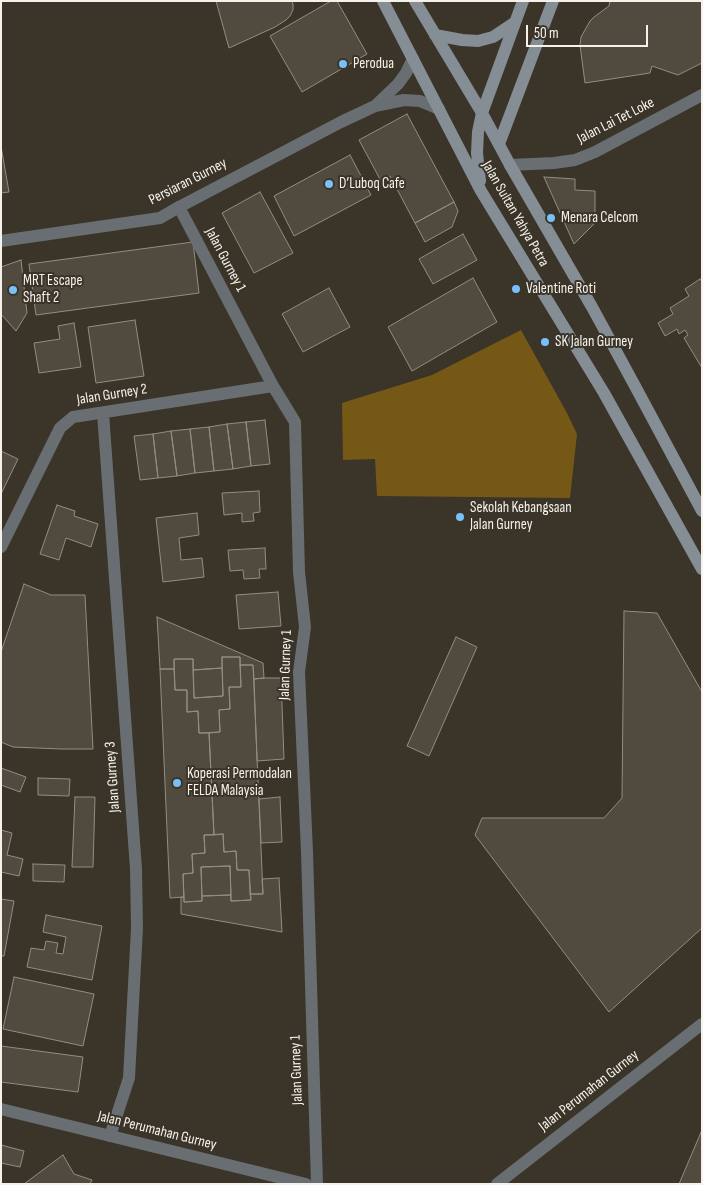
<!DOCTYPE html>
<html>
<head>
<meta charset="utf-8">
<style>
	body { margin:0 }
	#map { position:relative; width:703px; height:1185px; overflow:hidden; background:#3a3429; font-family:"Sofia Sans Condensed",sans-serif }
	canvas { display:block }
	.frame { position:absolute; inset:0; border:2px solid #f6f2eb; pointer-events:none }
	.scale { position:absolute; left:526px; top:25px; width:122px; height:22px; box-sizing:border-box; border:2px solid #f6f2eb; border-top:0; padding-left:6px; font-size:15px; line-height:18px; white-space:nowrap; color:#f6f2eb; -webkit-text-stroke:4px #3a3429; paint-order:stroke }
</style>
</head>
<body>
<div id="map">
<canvas width="703" height="1185"></canvas>
<div class="frame"></div>
<div class="scale">50 m</div>
</div>
<script>
const ctx = document.querySelector('canvas').getContext('2d');
ctx.lineJoin = 'round';
function paint(path, color) {
  ctx.fillStyle = color;
  ctx.fill(path, 'evenodd');
}
function toPath(rows) {
  const path = new Path2D();
  for (const r of rows) {
    path.moveTo(r[0], r[1]);
    for (let i = 2; i < r.length; i += 2) path.lineTo(r[i], r[i + 1]);
  }
  return path;
}
function stroke(path, color, width, dash) {
  ctx.strokeStyle = color;
  ctx.lineWidth = width;
  ctx.lineCap = dash ? 'butt' : 'round';
  ctx.setLineDash(dash || []);
  ctx.stroke(path);
}
function label(font, color, halo, rows, align = 'center') {
  ctx.font = font + ' "Sofia Sans Condensed",sans-serif';
  ctx.lineWidth = 4;
  ctx.setLineDash([]);
  ctx.textBaseline = 'middle';
  ctx.strokeStyle = halo;
  ctx.fillStyle = color;
  for (const [text, x, y, turn = 0] of rows) {
    ctx.save();
    ctx.translate(x, y);
    ctx.rotate((+turn || 0) * Math.PI / 180);
    ctx.textAlign = isNaN(turn) ? turn : align;
    if (halo) ctx.strokeText(text, 0, 0);
    ctx.fillText(text, 0, 0);
    ctx.restore();
  }
}
const green = toPath([
	[521,330,567,413,577,434,570,498,377,496,375,459,343,460,342,403,432,375]
]);
const building = toPath([
	[216,1,292,1,293,4,293,10,290,16,286,20,275,27,229,48,216,1],
	[331,1,337,1,367,54,302,92,270,36,331,1],
	[610,1,702,1,702,63,678,75,652,66,650,73,585,83,580,45,581,37,590,21,594,17,609,6,610,1],
	[407,114,454,202,415,223,390,176,381,181,359,140,407,114],
	[1,146,9,192,1,193,1,146],
	[350,155,371,195,294,236,274,196,350,155],
	[544,177,575,179,575,190,595,191,595,223,574,244,544,177],
	[260,192,293,253,254,273,222,213,260,192],
	[454,202,458,211,452,227,425,242,415,223,454,202],
	[463,234,477,260,433,284,419,259,463,234],
	[193,242,199,293,36,315,29,264,193,242],
	[21,260,27,313,16,331,1,314,1,267,21,260],
	[473,278,497,322,412,371,388,327,473,278],
	[700,279,702,282,702,368,684,338,688,335,685,330,679,334,677,329,665,336,658,323,673,314,670,308,689,296,685,289,700,279],
	[329,288,350,327,303,352,282,314,329,288],
	[135,320,144,376,96,383,88,327,135,320],
	[74,323,81,367,39,373,34,343,60,339,58,326,74,323],
	[265,420,270,464,251,466,246,422,265,420],
	[246,422,251,466,233,469,227,424,246,422],
	[227,424,233,469,214,471,209,427,227,424],
	[209,427,214,471,195,473,190,429,209,427],
	[190,429,195,473,177,476,171,431,190,429],
	[171,431,177,476,158,478,153,434,171,431],
	[153,434,158,478,140,480,134,436,153,434],
	[1,451,18,459,1,494,1,451],
	[259,491,260,512,253,513,254,521,242,522,242,513,224,515,222,493,259,491],
	[57,505,75,511,74,516,98,524,91,547,66,538,59,560,40,554,57,505],
	[197,513,199,535,179,538,181,560,202,558,204,577,163,582,156,518,197,513],
	[265,548,266,569,259,569,260,578,244,579,243,570,230,571,228,550,265,548],
	[24,584,51,595,85,595,93,749,61,749,13,747,1,742,1,652,24,584],
	[278,592,281,626,239,629,236,595,278,592],
	[624,611,657,613,702,692,702,928,609,1012,475,835,482,818,604,818,622,798,624,611],
	[157,617,263,663,264,678,254,679,253,665,240,665,240,657,222,657,222,668,193,670,193,659,174,659,174,669,160,669,157,617],
	[456,637,477,647,429,756,407,746,456,637],
	[222,657,240,657,241,687,229,687,230,709,219,710,220,732,199,733,198,711,187,712,187,690,175,690,174,659,193,659,194,698,223,696,222,657],
	[240,665,253,665,263,894,250,894,249,870,237,870,236,851,224,852,223,834,214,835,209,733,220,732,219,710,230,709,229,687,241,687,240,665],
	[222,668,223,696,194,698,193,670,222,668],
	[160,669,174,669,175,690,187,690,187,712,198,711,199,733,209,733,214,835,204,835,205,853,192,854,193,873,183,874,184,897,170,898,160,669],
	[264,678,281,678,284,759,257,761,254,679,264,678],
	[1,768,26,777,20,792,1,785,1,768],
	[38,778,70,779,69,796,38,795,38,778],
	[75,797,95,797,93,867,72,867,75,797],
	[280,797,282,842,261,843,259,799,280,797],
	[1,830,12,833,7,855,23,859,19,876,1,872,1,830],
	[223,834,224,852,236,851,237,870,249,870,251,900,231,901,230,866,201,867,202,901,184,902,183,874,193,873,192,854,205,853,204,835,223,834],
	[33,864,65,865,64,882,33,881,33,864],
	[230,866,231,895,202,896,201,867,230,866],
	[279,878,282,932,181,914,181,897,184,897,184,902,202,901,202,896,231,895,231,901,251,900,250,894,263,894,262,879,279,878],
	[1,899,14,901,4,956,1,956,1,899],
	[46,915,102,926,92,980,27,967,31,948,44,950,46,941,58,943,56,953,63,954,66,937,43,932,46,915],
	[14,977,94,994,83,1046,3,1029,14,977],
	[1,1046,83,1057,78,1092,1,1082,1,1046],
	[702,1130,702,1184,679,1184,702,1130],
	[1,1145,24,1151,20,1167,1,1163,1,1145],
	[63,1155,74,1174,92,1180,90,1184,24,1184,63,1155]
]);
const minor = toPath([
	[510,165,554,163,575,160,595,152,702,95],
	[179,207,273,386,295,422,299,572,305,627,299,672,307,852,317,1184],
	[103,413,136,869,137,928,129,1078,110,1136],
	[1,547,60,428,73,417,273,386]
]);
const tertiary = toPath([
	[375,106,398,84,406,73,413,59],
	[1,241,160,218,179,207,341,122,375,106,404,100,420,101,439,109],
	[1,1109,306,1184],
	[497,1184,702,1024]
]);
const secondary = toPath([
	[383,1,481,191,604,393,702,569],
	[415,1,482,113,510,165,592,307,635,386,702,511],
	[435,35,462,40,478,41,493,37,514,23],
	[499,144,553,1],
	[480,181,477,153,478,132,482,113,523,1]
]);
const markers = [
	[343,64,5,"#79bff8"],
	[329,184,5,"#79bff8"],
	[551,218,5,"#79bff8"],
	[516,289,5,"#79bff8"],
	[13,290,5,"#79bff8"],
	[545,342,5,"#79bff8"],
	[460,517,5,"#79bff8"],
	[177,783,5,"#79bff8"]
];
const poiNames = [
	["Perodua",353,64],
	["D’Luboq Cafe",339,184],
	["Menara Celcom",561,218],
	["MRT Escape",23,281],
	["Shaft 2",23,298],
	["Valentine Roti",526,289],
	["SK Jalan Gurney",555,342],
	["Sekolah Kebangsaan",470,508],
	["Jalan Gurney",470,525],
	["Koperasi Permodalan",187,774],
	["FELDA Malaysia",187,791]
];
const streetNames = [
	["Jalan Lai Tet Loke",616,121,-27],
	["Persiaran Gurney",188,182,-27],
	["Jalan Sultan Yahya Petra",515,214,60],
	["Jalan Gurney 1",225,260,62],
	["Jalan Gurney 2",112,395,-9],
	["Jalan Gurney 1",286,665,-88],
	["Jalan Gurney 3",113,777,-94],
	["Jalan Gurney 1",297,1070,-92],
	["Jalan Perumahan Gurney",589,1091,-38],
	["Jalan Perumahan Gurney",157,1131,14]
];
paint(green, '#765816');
paint(building, '#514b3f');
stroke(building, '#948d80', 1);
stroke(minor, '#696e72', 12);
stroke(tertiary, '#696e72', 12);
stroke(secondary, '#858d95', 12);
for (const [x, y, r, color] of markers) {
  const dot = new Path2D();
  dot.arc(x, y, r, 0, 2 * Math.PI);
  ctx.fillStyle = color;
  ctx.fill(dot);
  stroke(dot, '#3a3429', 2);
}
label('15px', '#f6f2eb', '#3a3429', poiNames, 'left');
label('15px', '#f6f2eb', '#3a3429', streetNames);
</script>
</body>
</html>
